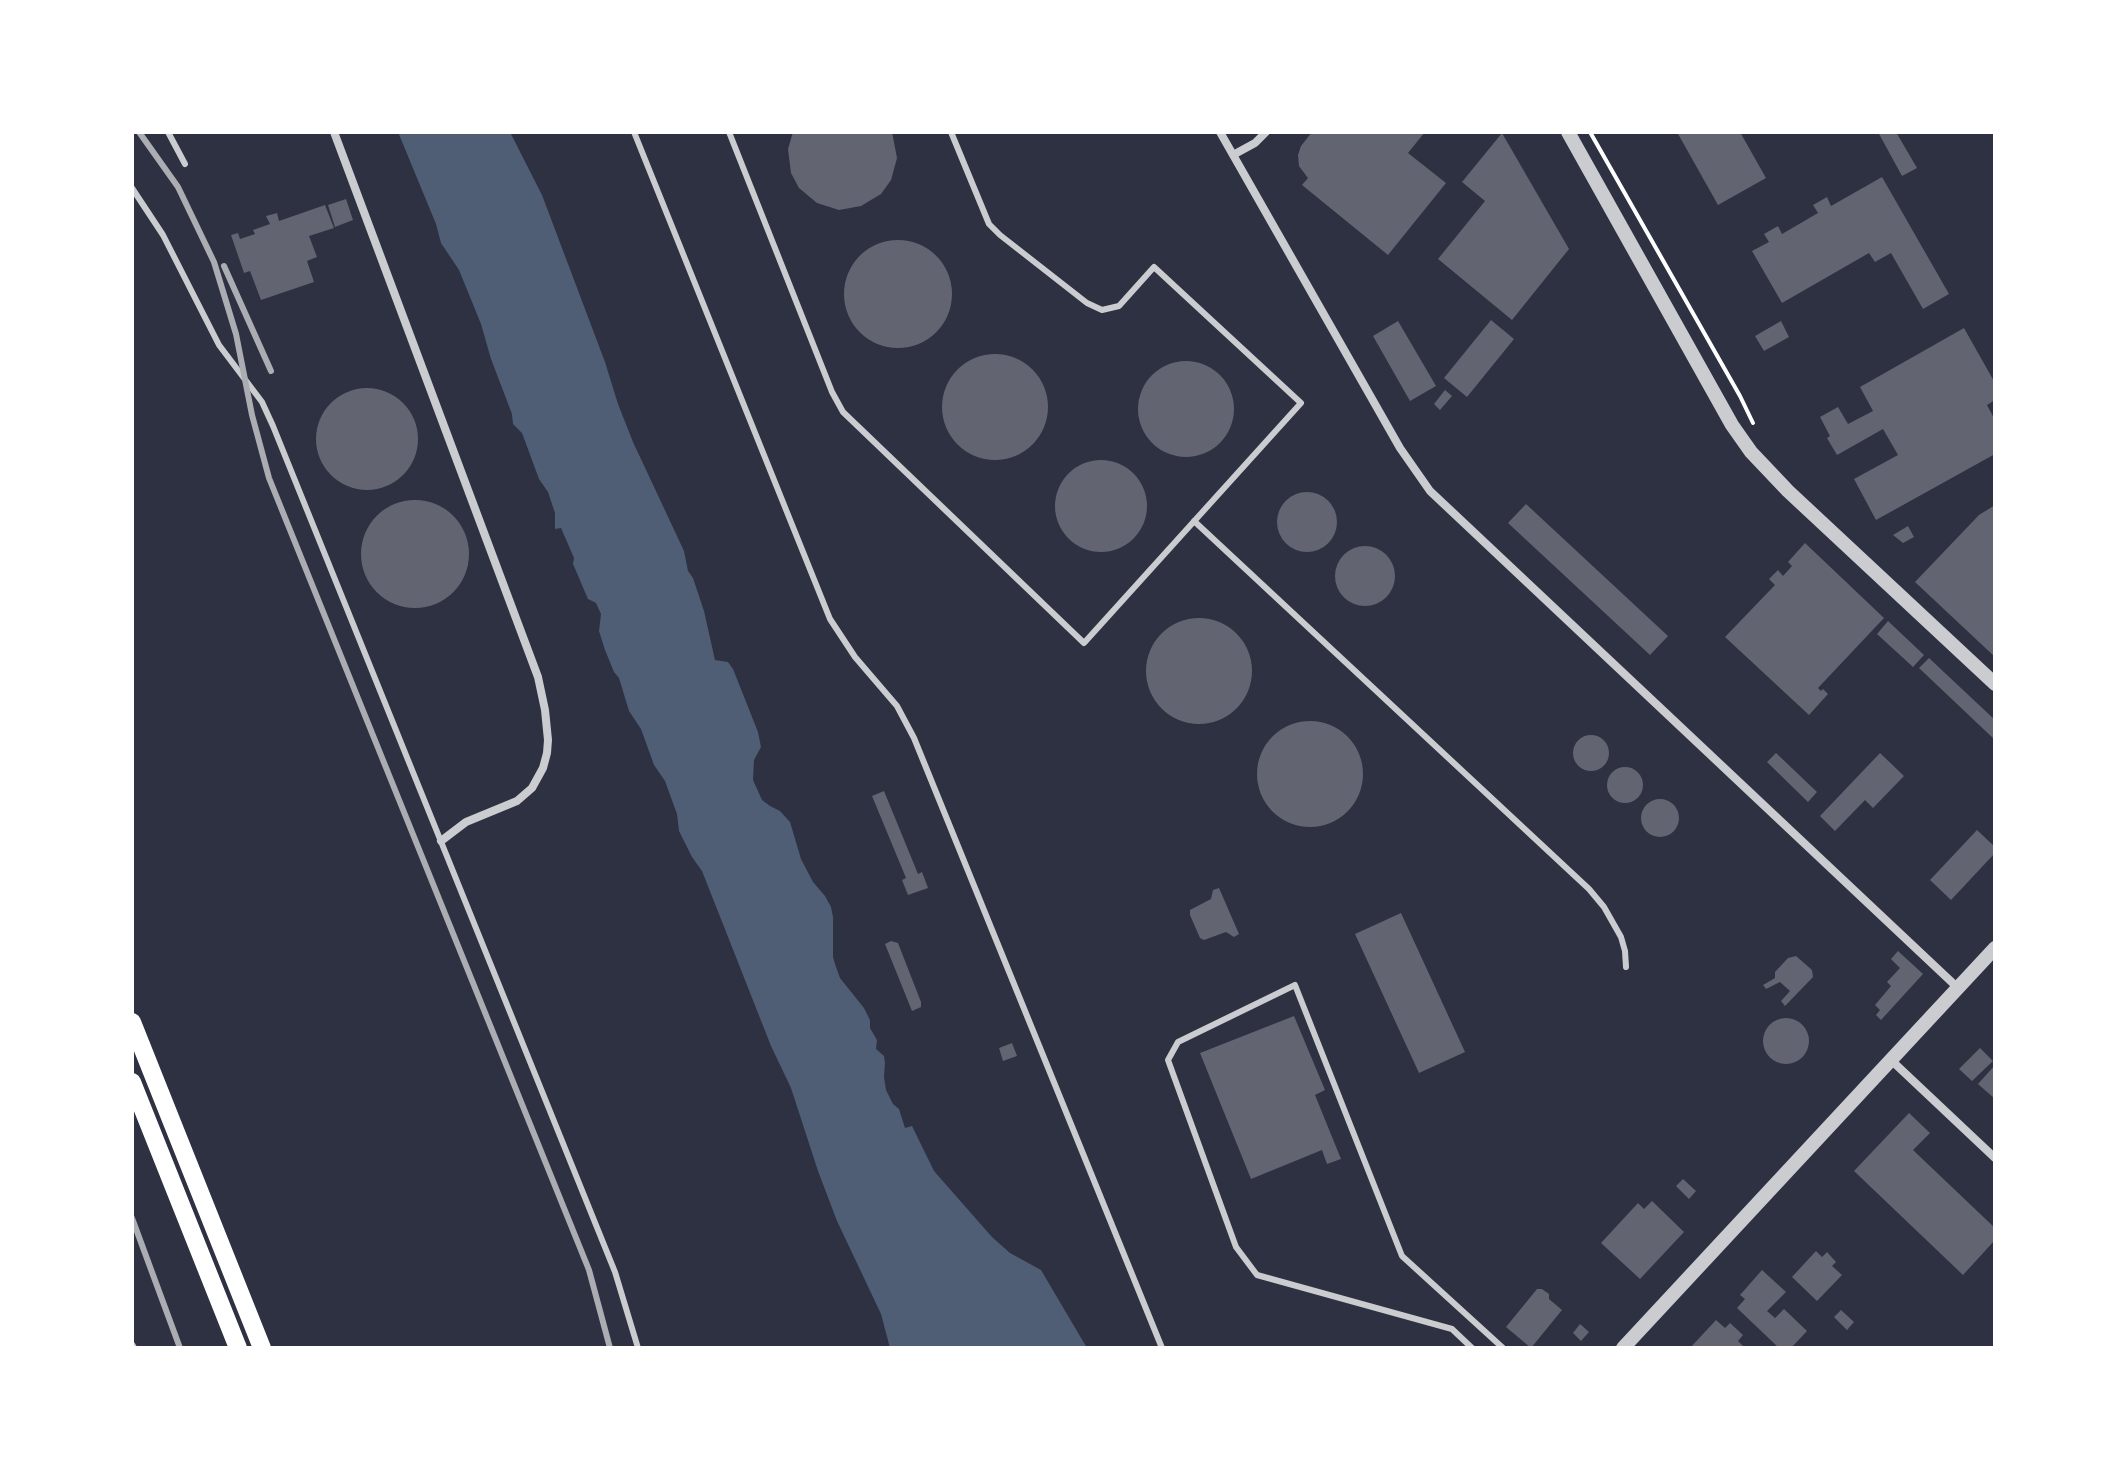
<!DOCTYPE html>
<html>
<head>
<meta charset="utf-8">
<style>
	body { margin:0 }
	#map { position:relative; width:2127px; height:1480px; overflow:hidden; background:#2d3142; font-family:"Fira Sans Condensed",sans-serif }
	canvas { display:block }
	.frame { position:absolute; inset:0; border:134px solid #fff; pointer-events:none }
</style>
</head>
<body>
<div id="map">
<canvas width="2127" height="1480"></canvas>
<div class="frame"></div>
</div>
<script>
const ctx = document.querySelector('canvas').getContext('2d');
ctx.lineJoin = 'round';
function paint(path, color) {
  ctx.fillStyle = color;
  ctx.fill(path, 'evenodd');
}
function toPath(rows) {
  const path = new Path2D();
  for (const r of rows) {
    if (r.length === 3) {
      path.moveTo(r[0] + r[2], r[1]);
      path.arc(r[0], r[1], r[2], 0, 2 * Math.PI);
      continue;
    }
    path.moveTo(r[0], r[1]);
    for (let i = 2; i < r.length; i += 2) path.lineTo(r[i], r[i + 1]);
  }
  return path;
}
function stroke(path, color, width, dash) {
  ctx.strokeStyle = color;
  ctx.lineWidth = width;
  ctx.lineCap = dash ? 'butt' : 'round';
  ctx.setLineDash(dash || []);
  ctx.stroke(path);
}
const water = toPath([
	[398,132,510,132,542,195,605,362,618,404,633,442,684,551,688,571,693,578,704,611,715,660,728,662,733,669,758,732,761,747,754,760,753,780,762,800,770,806,780,811,790,822,801,859,813,882,825,896,831,907,833,917,833,957,836,967,840,978,864,1008,870,1020,870,1028,877,1040,876,1049,884,1056,885,1063,884,1077,886,1090,893,1104,899,1109,905,1128,912,1126,934,1171,992,1237,1010,1253,1041,1270,1087,1348,890,1348,881,1314,837,1221,818,1171,791,1088,771,1046,702,871,692,857,679,831,677,814,665,781,654,765,641,729,629,711,619,678,614,672,605,650,599,631,601,614,596,603,588,599,573,564,574,558,561,528,555,529,555,513,548,492,539,479,522,433,513,424,512,414,491,359,481,324,459,270,441,243,436,224]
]);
const building = toPath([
	[793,132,892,132,897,158,891,180,881,194,861,206,839,210,817,203,799,188,791,173,788,149],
	[1312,132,1425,132,1408,153,1446,183,1388,255,1302,185,1308,178,1299,166,1298,155,1301,146],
	[1677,132,1740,132,1766,178,1718,205],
	[1878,132,1896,132,1917,168,1902,176],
	[1502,133,1569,249,1512,320,1438,259,1485,201,1462,182],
	[1882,177,1949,294,1923,309,1891,253,1875,262,1869,253,1782,303,1752,251,1769,242,1764,234,1778,226,1782,234,1818,213,1813,205,1827,197,1831,206],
	[346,199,353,220,335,227,328,205],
	[325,205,334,228,309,236,317,257,307,261,314,282,261,300,250,271,244,273,231,235,238,233,240,239,255,234,253,230,270,224,266,216,277,213,279,221],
	[898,294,54],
	[1491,320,1514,339,1467,397,1444,378],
	[1398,321,1436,386,1410,401,1373,336],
	[1781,321,1789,337,1764,351,1755,336],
	[1964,328,1995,383,1995,400,1987,405,1995,420,1995,454,1876,520,1854,479,1898,455,1883,429,1837,455,1827,438,1830,436,1820,417,1838,407,1848,424,1873,411,1860,387],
	[995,407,53],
	[1186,409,48],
	[367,439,51],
	[1445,390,1452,396,1440,410,1434,404],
	[1101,506,46],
	[1307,522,30],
	[415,554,54],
	[1526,504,1668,636,1650,655,1508,523],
	[1995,505,1995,628,1993,630,1995,632,1995,657,1915,582,1979,515],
	[1908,526,1914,537,1903,543,1893,535],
	[1805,543,1884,618,1818,688,1821,691,1823,689,1828,694,1809,715,1725,637,1775,585,1769,579,1778,570,1783,576,1792,566,1788,562],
	[1365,576,30],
	[1199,671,53],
	[1888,621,1924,655,1913,667,1877,634],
	[1929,658,1995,720,1995,740,1919,668],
	[1310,774,53],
	[1591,753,18],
	[1776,753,1817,792,1808,802,1767,762],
	[1880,753,1904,776,1873,808,1865,800,1835,831,1820,816],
	[1625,785,18],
	[884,791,918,874,922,872,928,888,908,895,902,880,906,878,872,796],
	[1660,818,19],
	[1977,830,1995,847,1995,853,1951,900,1930,880],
	[1219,888,1239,934,1234,937,1226,932,1204,940,1200,938,1190,915,1190,910,1211,899,1213,890],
	[1401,913,1465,1052,1419,1073,1355,934],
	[891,941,898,943,921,1002,921,1007,912,1011,885,944],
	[1898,951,1923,974,1881,1020,1876,1015,1880,1010,1875,1005,1891,986,1887,982,1900,968,1891,959],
	[1796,956,1812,970,1813,977,1785,1006,1781,1001,1790,991,1780,982,1766,989,1763,985,1775,978,1775,972,1788,958],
	[1294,1016,1325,1090,1315,1095,1341,1159,1327,1164,1322,1150,1251,1179,1200,1053],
	[1786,1041,23],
	[1012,1043,1017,1056,1003,1061,999,1048],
	[1980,1048,1993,1061,1972,1081,1959,1069],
	[1995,1065,1995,1099,1978,1084],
	[1909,1113,1930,1133,1913,1150,1995,1228,1995,1240,1963,1275,1854,1171],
	[1683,1179,1696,1191,1689,1199,1676,1186],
	[1652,1201,1684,1232,1640,1279,1601,1243,1638,1203,1644,1209],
	[1816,1251,1822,1257,1827,1252,1836,1262,1832,1266,1842,1275,1817,1301,1792,1277],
	[1762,1270,1786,1292,1767,1311,1775,1318,1784,1309,1807,1331,1791,1348,1779,1348,1737,1308,1745,1299,1740,1295],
	[1537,1289,1542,1289,1549,1294,1549,1299,1562,1310,1531,1348,1506,1327],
	[1841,1310,1854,1322,1847,1330,1834,1317],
	[1716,1320,1725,1328,1730,1323,1743,1335,1738,1341,1745,1348,1690,1348],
	[1580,1324,1589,1332,1581,1341,1573,1333]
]);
const path = toPath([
	[1590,132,1740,396,1753,423]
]);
const service = toPath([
	[168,132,185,164],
	[634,132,830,619,855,657,897,706,914,738,1162,1348],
	[729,132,832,392,843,412,1084,643,1301,403,1154,267,1119,306,1102,310,1087,303,1000,235,989,224,951,132],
	[132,188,163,235,219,345,262,402,273,426,615,1272,638,1348],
	[1194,521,1589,889,1604,907,1621,937,1625,951,1626,967],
	[1472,1348,1452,1329,1257,1275,1236,1247,1168,1060,1178,1042,1295,985,1402,1256,1503,1348]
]);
const minor = toPath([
	[334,132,538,677,545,710,548,740,547,753,543,768,532,788,517,801,466,822,441,841],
	[1220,132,1400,448,1430,491,1958,988],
	[1233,155,1255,143,1266,132],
	[1891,1060,1995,1158],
	[132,1346,133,1348]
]);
const tertiary = toPath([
	[1568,132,1732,425,1751,452,1788,491,1995,684],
	[1623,1348,1995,948]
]);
const primary = toPath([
	[132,1022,262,1348],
	[132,1082,238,1348]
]);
const rail = toPath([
	[139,132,178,187,214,262,236,334,252,415,269,478,589,1270,610,1348],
	[224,266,271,371],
	[132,1218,180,1348]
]);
paint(water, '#4f5d75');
paint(building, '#626471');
stroke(path, '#fff', 4);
stroke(service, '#caccd0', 6);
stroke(minor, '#caccd0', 8);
stroke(tertiary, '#caccd0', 14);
stroke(primary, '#fff', 18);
stroke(rail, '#abadb3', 6);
</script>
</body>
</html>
